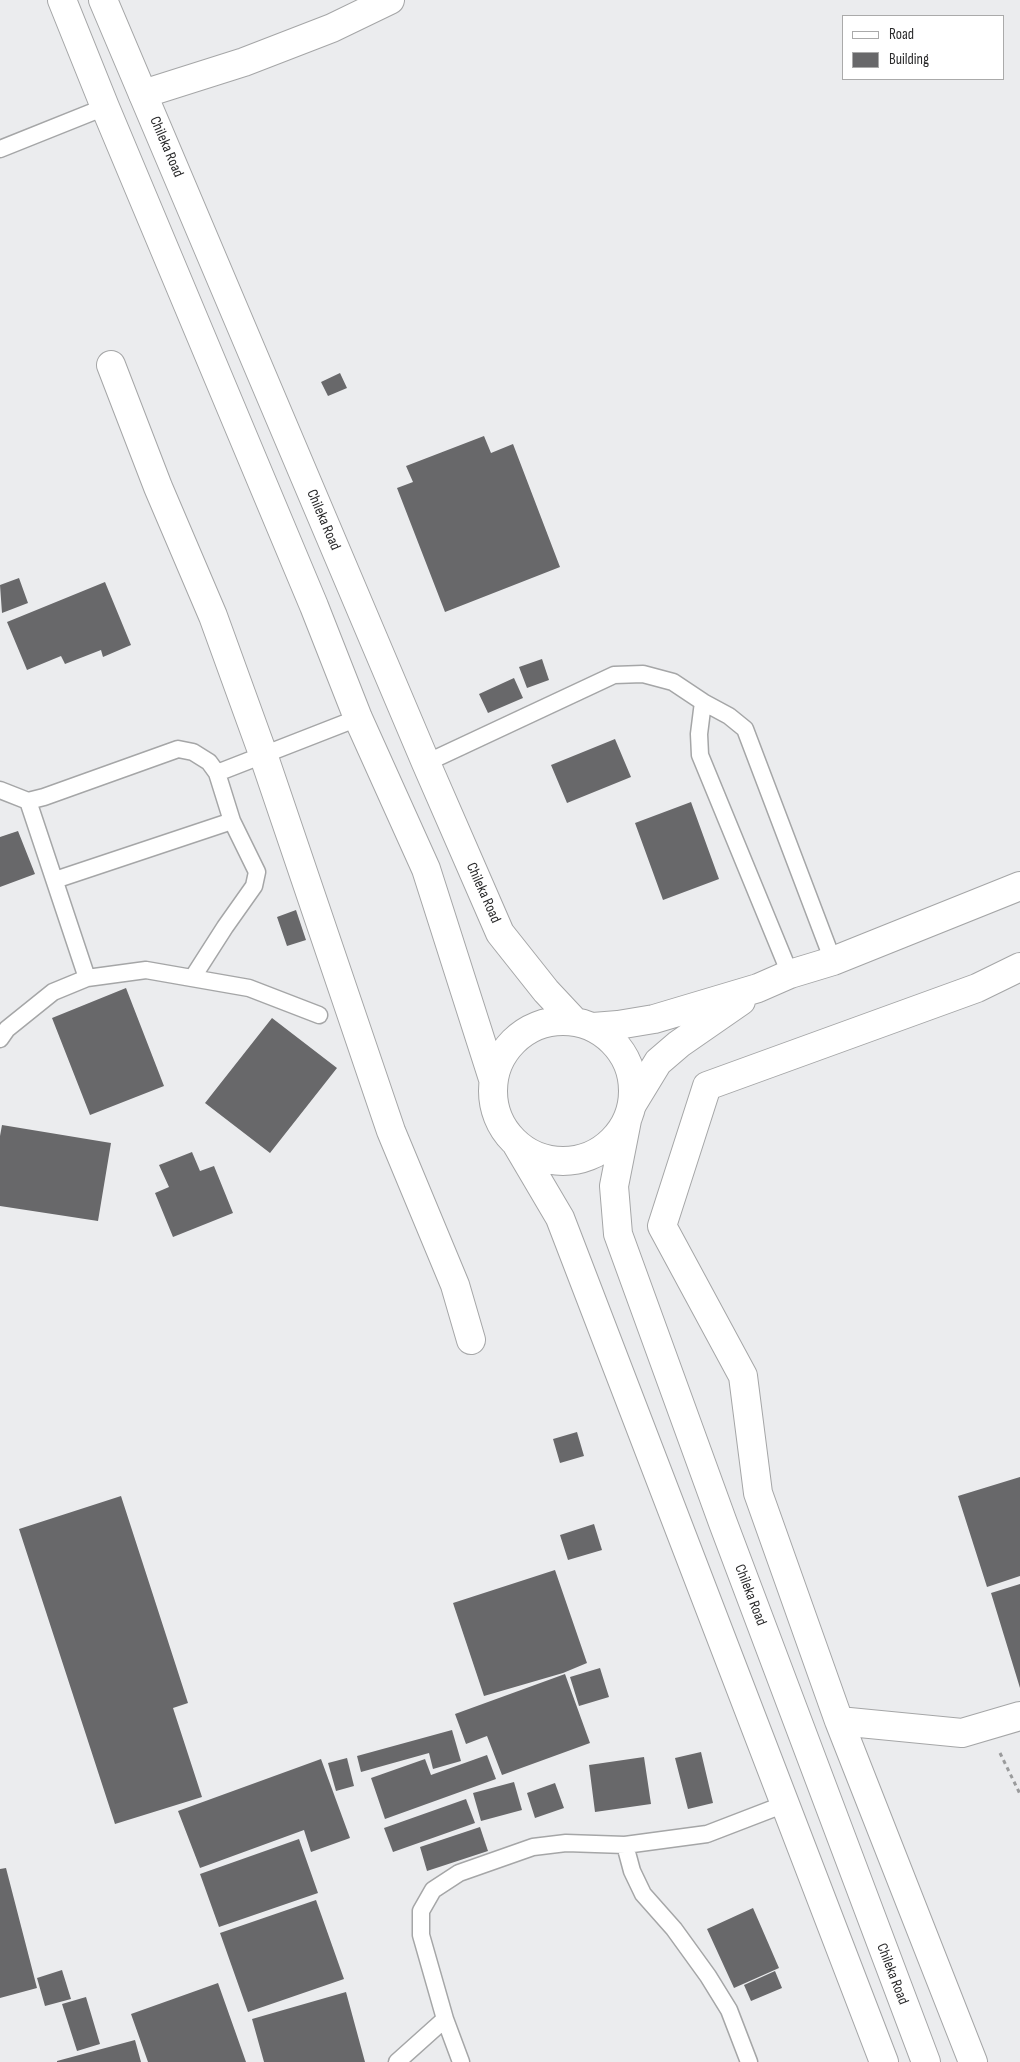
<!DOCTYPE html>
<html>
<head>
<meta charset="utf-8">
<style>
	body { margin:0 }
	#map { position:relative; width:1020px; height:2062px; overflow:hidden; background:#ebecee; font-family:"Sofia Sans Condensed",sans-serif }
	canvas { display:block }
	.legend { position:absolute; left:842px; top:15px; width:162px; height:65px; box-sizing:border-box; background:#fff; border:1px solid #aaa; margin:0; padding:6px 9px; list-style:none; font-size:15px; color:#2a2a2b }
	.legend li { display:flex; align-items:center; gap:10px; height:25px }
	.legend b { width:25px; border:1px solid #aaa }
</style>
</head>
<body>
<div id="map">
<canvas width="1020" height="2062"></canvas>
<ul class="legend">
<li><b style="height:6px;background:#fff"></b>Road</li>
<li><b style="height:14px;background:#68686a"></b>Building</li>
</ul>
</div>
<script>
const ctx = document.querySelector('canvas').getContext('2d');
ctx.lineJoin = 'round';
function paint(path, color) {
  ctx.fillStyle = color;
  ctx.fill(path, 'evenodd');
}
function toPath(rows) {
  const path = new Path2D();
  for (const r of rows) {
    if (r.length === 3) {
      path.moveTo(r[0] + r[2], r[1]);
      path.arc(r[0], r[1], r[2], 0, 2 * Math.PI);
      continue;
    }
    path.moveTo(r[0], r[1]);
    for (let i = 2; i < r.length; i += 2) path.lineTo(r[i], r[i + 1]);
  }
  return path;
}
function stroke(path, color, width, dash) {
  ctx.strokeStyle = color;
  ctx.lineWidth = width;
  ctx.lineCap = dash ? 'butt' : 'round';
  ctx.setLineDash(dash || []);
  ctx.stroke(path);
}
function label(font, color, halo, rows, align = 'center') {
  ctx.font = font + ' "Sofia Sans Condensed",sans-serif';
  ctx.lineWidth = 5;
  ctx.setLineDash([]);
  ctx.textBaseline = 'middle';
  ctx.strokeStyle = halo;
  ctx.fillStyle = color;
  for (const [text, x, y, turn = 0] of rows) {
    ctx.save();
    ctx.translate(x, y);
    ctx.rotate((+turn || 0) * Math.PI / 180);
    ctx.textAlign = isNaN(turn) ? turn : align;
    if (halo) ctx.strokeText(text, 0, 0);
    ctx.fillText(text, 0, 0);
    ctx.restore();
  }
}
const building = toPath([
	[340,373,347,388,328,396,321,382],
	[484,436,491,453,513,444,560,567,445,612,397,488,413,482,406,466],
	[19,578,28,603,2,613,0,585],
	[105,582,131,645,103,657,101,650,65,664,61,656,27,670,7,622],
	[542,659,549,680,527,688,519,667],
	[514,678,523,698,488,713,479,694],
	[615,739,631,777,567,803,551,765],
	[691,802,719,879,663,900,635,823],
	[18,831,35,874,0,887,0,837],
	[296,910,306,940,287,946,277,917],
	[126,988,164,1086,90,1115,52,1018],
	[272,1018,337,1068,270,1153,205,1103],
	[2,1125,111,1143,98,1221,0,1206,0,1136],
	[192,1152,200,1171,214,1166,233,1213,173,1237,155,1193,169,1187,159,1165],
	[577,1432,584,1456,560,1463,553,1439],
	[1020,1477,1020,1576,987,1587,958,1496],
	[121,1496,188,1703,173,1708,202,1797,115,1824,19,1529],
	[594,1524,602,1550,568,1560,560,1535],
	[555,1570,587,1663,563,1673,484,1696,453,1603],
	[1020,1584,1020,1688,991,1593],
	[600,1668,609,1697,579,1706,570,1677],
	[565,1674,590,1743,502,1775,487,1736,466,1744,455,1714],
	[452,1730,461,1761,433,1769,429,1753,361,1772,357,1756],
	[701,1752,713,1803,688,1809,675,1758],
	[487,1755,496,1779,385,1819,371,1778,425,1759,431,1775],
	[644,1757,651,1804,595,1812,589,1765],
	[347,1758,354,1786,336,1791,328,1763],
	[321,1759,350,1838,311,1852,304,1830,200,1868,178,1811],
	[514,1782,522,1810,481,1821,473,1793],
	[555,1783,564,1808,535,1818,527,1793],
	[466,1799,475,1823,393,1852,384,1828],
	[480,1827,488,1851,427,1871,420,1847],
	[299,1839,318,1893,219,1927,200,1874],
	[6,1868,37,1988,0,1998,0,1869],
	[316,1900,344,1979,248,2012,220,1933],
	[753,1908,779,1968,734,1988,707,1929],
	[62,1970,71,1999,45,2006,37,1978],
	[775,1971,782,1988,751,2001,744,1985],
	[218,1983,246,2062,148,2062,131,2014],
	[346,1992,365,2062,264,2062,252,2019],
	[86,1997,100,2044,77,2051,62,2004],
	[135,2040,141,2062,57,2062,57,2061]
]);
const path = toPath([
	[1000,1753,1020,1794]
]);
const service = toPath([
	[0,149,105,107],
	[703,702,729,716,745,729,833,961],
	[426,763,614,675,643,674,673,682,703,702,699,734,700,755,790,974],
	[0,790,28,801,44,797,178,749,193,752,209,762,217,773,358,718],
	[28,801,87,978],
	[55,880,232,821,217,773],
	[193,977,225,927,254,886,257,872,232,821],
	[0,1039,7,1029,53,992,87,978,146,970,249,988,319,1015],
	[625,1845,632,1871,643,1894,674,1929,708,1976,729,2010,749,2062],
	[445,2019,461,2062],
	[397,2062,445,2019,421,1935,421,1911,433,1890,459,1873,533,1847,566,1843,625,1845,707,1834,785,1804]
]);
const minor = toPath([
	[143,94,244,62,332,28,390,0],
	[111,365,158,487,213,616,263,754,391,1131,455,1285,471,1340],
	[1020,967,977,988,707,1086,662,1226,743,1376,758,1493,839,1721,962,1733,1020,1716],
	[839,1721,973,2062]
]);
const secondary = toPath([
	[593,1027,618,1025,654,1019,758,988,790,974,833,961,1020,886],
	[633,1103,658,1062,679,1044,741,1001]
]);
const trunk = toPath([
	[62,0,105,107,314,606,358,718,426,869,493,1079],
	[103,0,426,763,500,933,546,991,575,1022],
	[563,1091,70],
	[627,1120,614,1186,618,1234,723,1523,926,2062],
	[517,1145,560,1218,884,2062]
]);
const streetNames = [
	["Chileka Road",166,147,67],
	["Chileka Road",323,520,67],
	["Chileka Road",483,893,66],
	["Chileka Road",750,1595,69],
	["Chileka Road",892,1974,69]
];
paint(building, '#68686a');
stroke(service, '#a5a6a7', 19);
stroke(minor, '#a5a6a7', 30);
stroke(secondary, '#a5a6a7', 30);
stroke(trunk, '#a5a6a7', 30);
stroke(path, '#9a9b9c', 3, [4, 4]);
stroke(service, '#fff', 16);
stroke(minor, '#fff', 28);
stroke(secondary, '#fff', 28);
stroke(trunk, '#fff', 28);
label('15px', '#2a2a2b', '#fff', streetNames);
</script>
</body>
</html>
